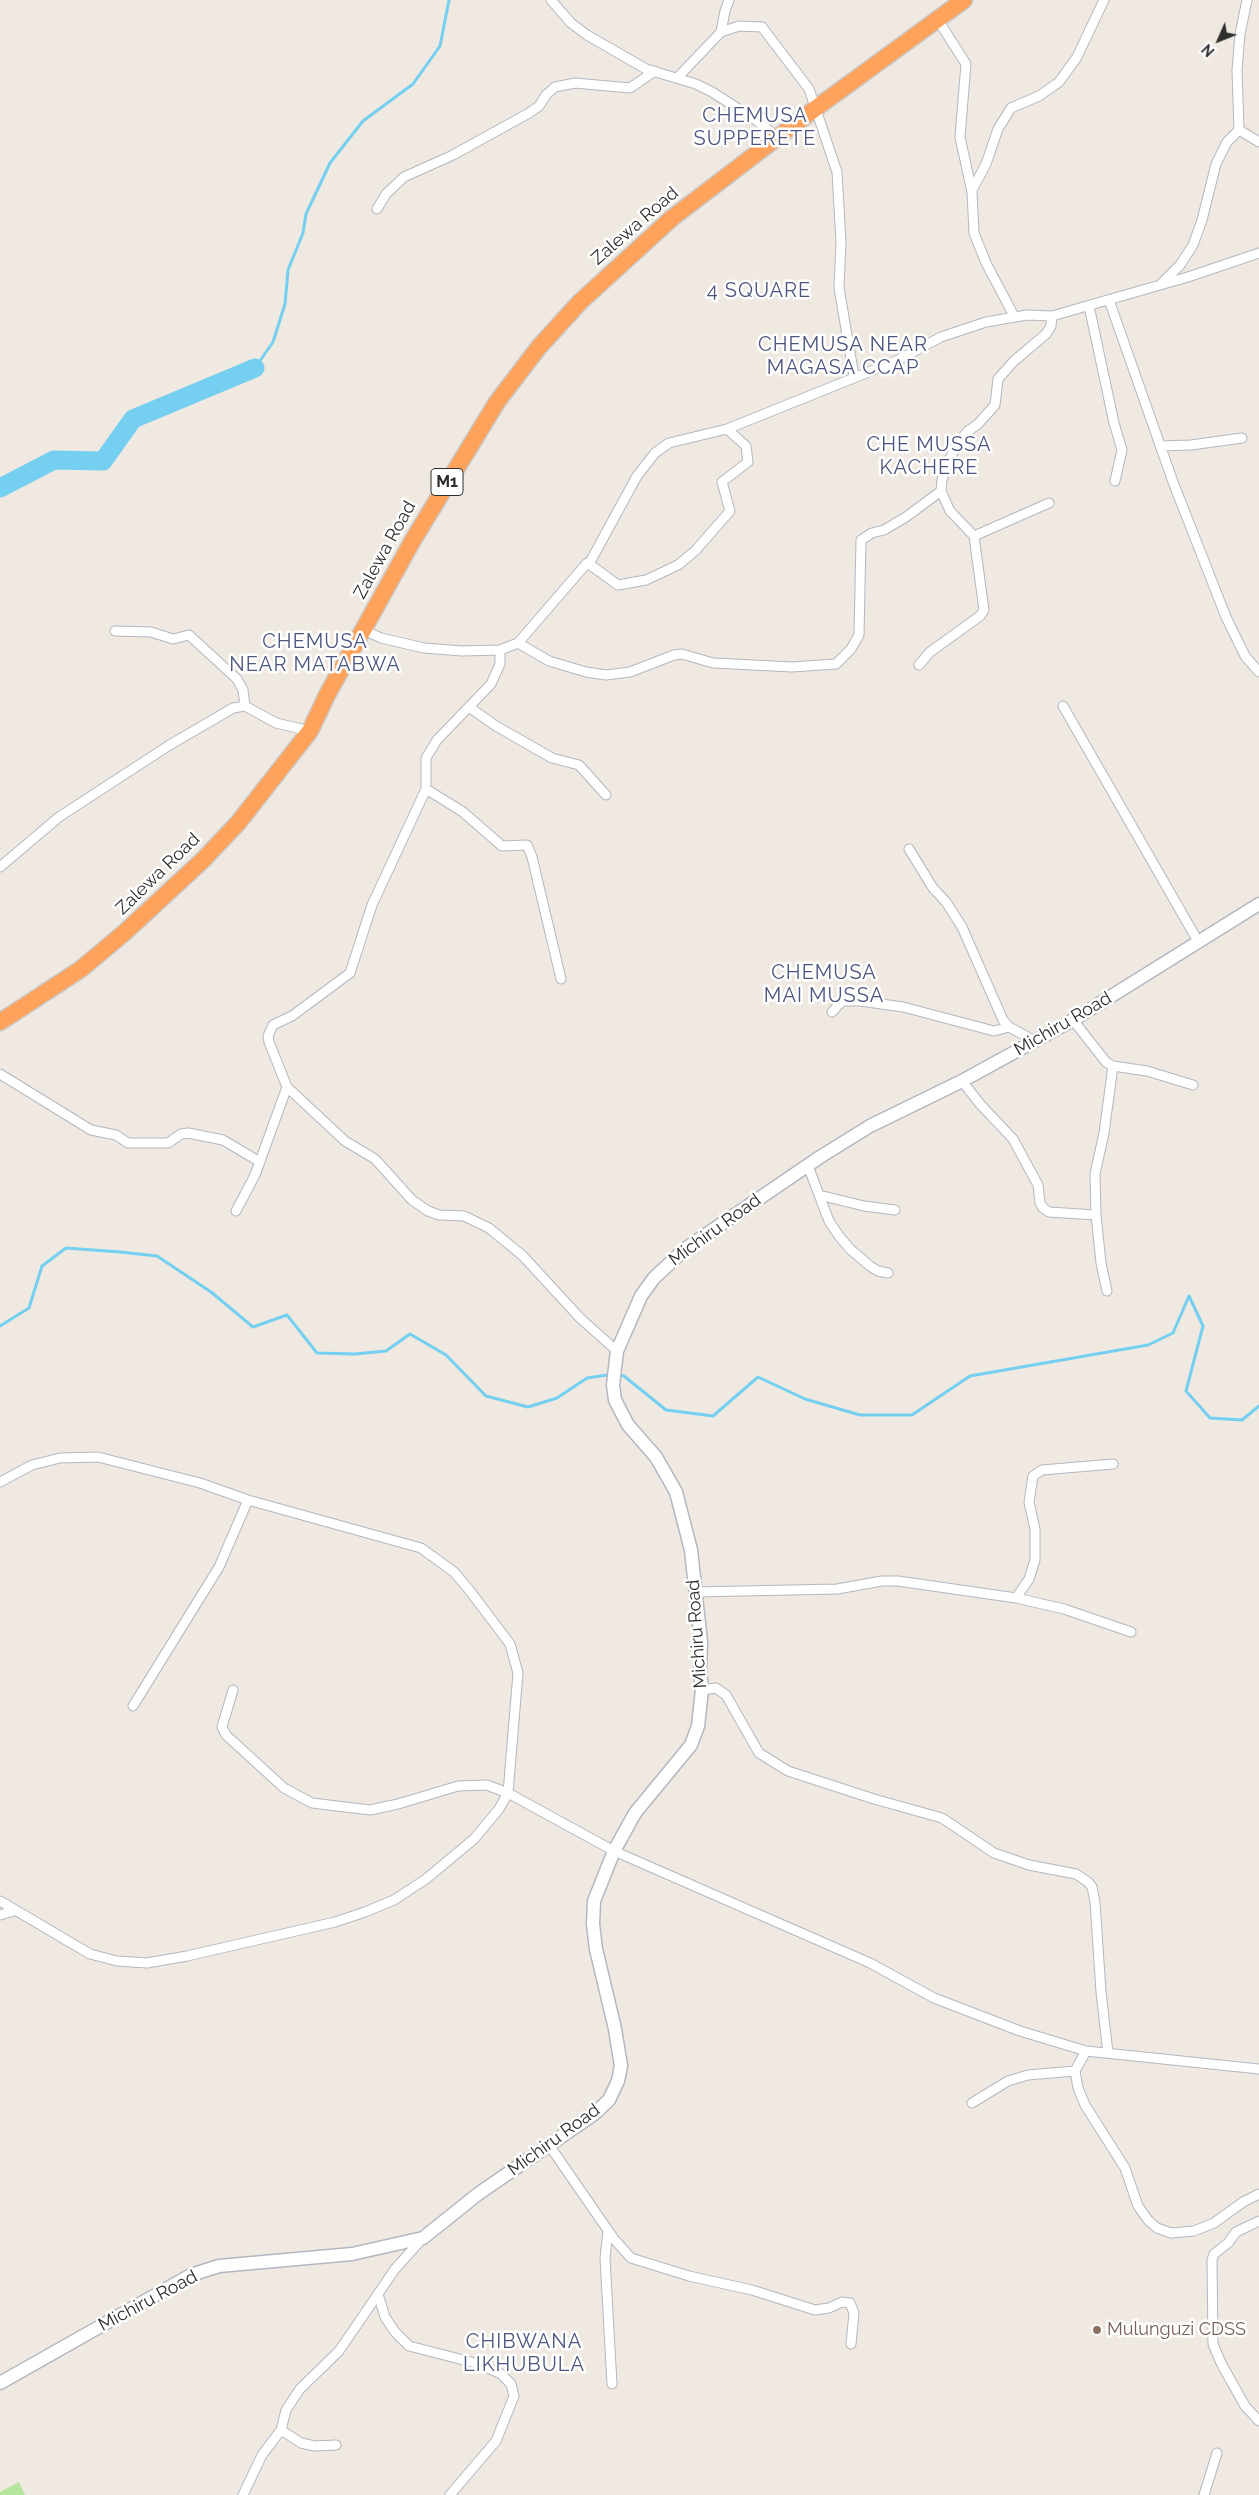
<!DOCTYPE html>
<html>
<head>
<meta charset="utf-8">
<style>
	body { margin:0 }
	#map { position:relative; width:1259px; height:2495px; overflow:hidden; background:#efe9e1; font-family:Raleway,sans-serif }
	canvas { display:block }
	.north { position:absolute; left:1194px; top:15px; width:50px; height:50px; -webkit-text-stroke:4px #fff; paint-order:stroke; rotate:226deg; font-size:14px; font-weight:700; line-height:20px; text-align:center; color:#2e2e2e }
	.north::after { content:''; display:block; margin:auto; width:18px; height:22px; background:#2e2e2e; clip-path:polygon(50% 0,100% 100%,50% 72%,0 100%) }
</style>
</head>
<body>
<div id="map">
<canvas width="1259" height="2495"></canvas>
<div class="north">N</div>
</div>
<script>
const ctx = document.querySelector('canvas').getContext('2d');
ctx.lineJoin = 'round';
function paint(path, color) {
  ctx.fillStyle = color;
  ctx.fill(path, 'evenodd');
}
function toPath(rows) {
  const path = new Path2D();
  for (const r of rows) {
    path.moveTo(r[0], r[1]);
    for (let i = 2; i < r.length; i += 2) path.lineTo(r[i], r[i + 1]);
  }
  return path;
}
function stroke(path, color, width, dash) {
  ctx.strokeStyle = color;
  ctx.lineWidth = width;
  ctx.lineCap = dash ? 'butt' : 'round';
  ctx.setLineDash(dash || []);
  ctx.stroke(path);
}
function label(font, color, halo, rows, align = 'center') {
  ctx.font = font + ' Raleway,sans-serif';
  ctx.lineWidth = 5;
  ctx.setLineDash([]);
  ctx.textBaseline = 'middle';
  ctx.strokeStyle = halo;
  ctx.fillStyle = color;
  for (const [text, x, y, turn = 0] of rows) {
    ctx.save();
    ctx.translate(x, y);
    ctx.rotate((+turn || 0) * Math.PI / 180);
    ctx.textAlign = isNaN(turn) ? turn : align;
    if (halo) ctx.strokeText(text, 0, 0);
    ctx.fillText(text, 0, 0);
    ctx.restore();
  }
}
const green = toPath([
	[19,2482,25,2495,0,2495,0,2492]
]);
const stream = toPath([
	[255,368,273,342,285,304,288,270,303,233,306,214,330,163,363,121,413,84,440,46,449,0],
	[0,1326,29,1308,42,1266,66,1248,120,1252,157,1256,211,1292,253,1327,287,1315,317,1353,355,1354,386,1351,410,1334,446,1355,486,1396,528,1407,557,1398,587,1378,607,1375],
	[618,1375,624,1376,666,1410,713,1416,758,1377,805,1399,860,1415,912,1415,970,1376,1148,1345,1173,1333,1189,1296,1203,1326,1186,1391,1210,1418,1242,1420,1259,1406]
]);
const river = toPath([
	[0,488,54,460,103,461,133,419,255,368]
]);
const street = toPath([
	[551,0,571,23,587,35,646,69,696,84,712,92,756,120,778,138],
	[938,20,966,64,960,137,972,192,974,233,986,263,1014,316],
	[721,32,725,11,729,0],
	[677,78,721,32,739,26,762,27,809,89,837,172,841,242,839,288,854,376],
	[1239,130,1259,142],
	[972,190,986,164,998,129,1011,108,1039,96,1059,82,1077,57,1104,0],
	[377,209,386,194,404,177,453,155,529,113,539,106,546,95,555,87,575,83,630,88,655,71],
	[1162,283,1180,265,1193,245,1202,220,1216,164,1227,142,1239,130,1237,70,1240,34,1247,0],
	[1109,300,1173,482,1226,617,1245,656,1259,672],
	[1089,306,1114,423,1122,450,1115,481],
	[1160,446,1191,445,1242,438],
	[974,536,1049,503],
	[589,564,618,585,646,580,678,565,695,551,730,511,722,482,748,462,746,446,727,429],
	[364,630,381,638,424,648,462,651,500,650,518,643,587,563,589,564,637,476,655,453,669,443,727,429,896,361,941,337,986,322,1027,315,1052,316,1188,277,1259,253],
	[115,631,151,632,173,639,189,635,237,679,243,690,245,706],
	[518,643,549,661,586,672,606,675,630,672,674,655,682,654,713,663,733,664,792,667,836,664,851,649,859,635,861,540,872,533,884,530,906,517,941,491],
	[500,650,500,664,491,684,437,740,426,758,426,789,372,905,350,973,292,1016,273,1025,268,1036,269,1042,287,1087,345,1141,375,1159,412,1200,428,1211,439,1215,464,1216,489,1228,523,1256,580,1318,617,1351],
	[919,665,930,652,980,616,984,610,974,536,950,511,941,491,942,480,947,464,958,443,968,431,978,424,995,405,998,379,1014,361,1046,334,1051,326,1052,316],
	[1063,706,1199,943],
	[469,707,496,726,552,758,579,765,606,795],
	[426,789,463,812,502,846,527,845,532,857,561,979],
	[909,849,933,888,946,902,962,927,1003,1020,1009,1027,1035,1041],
	[0,867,59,817,168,746,233,708,245,706,276,723,310,731],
	[832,1012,842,1001,860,1001,903,1007,994,1031,1009,1027],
	[1073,1020,1106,1062,1113,1066,1147,1071,1193,1085],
	[0,1074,91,1130,116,1135,128,1143,168,1143,181,1134,188,1133,223,1140,260,1162],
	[962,1081,980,1104,1013,1139,1038,1185,1040,1203,1043,1208,1049,1212,1096,1215],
	[808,1166,829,1221,839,1236,850,1249,870,1266,878,1271,888,1273],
	[819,1195,864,1206,895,1210],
	[236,1211,255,1175,287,1087],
	[1107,1291,1101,1263,1096,1215,1095,1174,1104,1133,1113,1066],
	[0,1482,32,1465,60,1458,98,1457,200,1483,248,1500,421,1548,454,1572,470,1591,510,1644,518,1673,508,1793,499,1809,474,1839,426,1879,394,1900,365,1912,335,1922,187,1956,147,1963,117,1961,90,1954,0,1901],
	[695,1592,837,1589,882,1581,898,1581,1016,1598,1064,1609,1131,1632],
	[1016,1598,1029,1579,1035,1560,1035,1529,1029,1502,1033,1476,1042,1470,1113,1464],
	[233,1690,222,1727,226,1735,284,1788,312,1803,370,1810,398,1804,458,1786,487,1785,508,1793,614,1851,870,1963,934,1998,1020,2031,1086,2051,1259,2069],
	[702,1690,716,1688,726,1695,759,1753,788,1771,874,1799,942,1818,994,1853,1029,1865,1076,1874,1088,1882,1092,1887,1095,1902,1101,1992,1108,2053],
	[133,1706,219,1567,248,1500],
	[0,1915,14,1911],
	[1075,2071,1078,2088,1085,2105,1125,2168,1138,2206,1148,2220,1157,2228,1171,2233,1194,2231,1214,2223,1243,2202,1259,2194],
	[972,2103,1008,2081,1028,2075,1075,2071,1086,2051],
	[549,2145,614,2239,631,2258,689,2276,752,2290,815,2310,829,2308,842,2302,850,2303,854,2313,851,2344],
	[1259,2221,1236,2232,1228,2243,1214,2254,1212,2260,1213,2344,1221,2363,1245,2406,1259,2421],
	[608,2231,605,2258,612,2384],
	[423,2238,395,2269,378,2294,385,2317,395,2332,409,2346,479,2364,501,2374,511,2384,514,2396,496,2441,450,2495],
	[281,2430,301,2443,315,2446,336,2445],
	[243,2495,262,2455,281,2430,286,2410,300,2389,339,2351,378,2294],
	[1204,2495,1217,2453]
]);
const secondary = toPath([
	[0,2383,191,2275,219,2266,352,2254,423,2238,478,2194,594,2114,609,2100,618,2081,621,2066,615,2029,596,1949,593,1924,594,1901,614,1851,635,1813,691,1745,698,1726,702,1690,700,1669,701,1642,691,1550,676,1492,656,1457,628,1425,615,1400,613,1385,617,1351,641,1296,654,1278,685,1249,820,1157,870,1126,962,1081,1073,1020,1259,904]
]);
const highway = toPath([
	[0,1022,81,969,124,933,203,860,238,823,310,731,327,695,413,540,497,402,539,347,580,302,672,218,816,108,964,0]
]);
const markers = [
	[1097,2330,5,"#8d6e63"]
];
const shields = [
	[447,482,32]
];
const shieldNames = [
	["M1",447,482]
];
const streetNames = [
	["Zalewa Road",635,226,-41],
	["Zalewa Road",385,550,-61],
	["Zalewa Road",158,874,-44],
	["Michiru Road",1063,1024,-30],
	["Michiru Road",715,1230,-36],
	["Michiru Road",697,1634,-94],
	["Michiru Road",554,2140,-36],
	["Michiru Road",148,2301,-28]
];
const educationNames = [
	["Mulunguzi CDSS",1107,2330]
];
const quarterNames = [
	["CHEMUSA",755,116],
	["SUPPERETE",755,139],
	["4 SQUARE",759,291],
	["CHEMUSA NEAR",843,345],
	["MAGASA CCAP",843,368],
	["CHE MUSSA",929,445],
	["KACHERE",929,468],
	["CHEMUSA",315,642],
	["NEAR MATABWA",315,665],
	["CHEMUSA",824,973],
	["MAI MUSSA",824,996],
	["CHIBWANA",524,2342],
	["LIKHUBULA",524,2365]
];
paint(green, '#b6e59e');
stroke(stream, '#75cff0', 3);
stroke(river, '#75cff0', 19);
stroke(street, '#b4b7c1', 11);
stroke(secondary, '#b4b7c1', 15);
stroke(highway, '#c9c9c9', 19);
stroke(street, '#fff', 9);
stroke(secondary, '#fff', 12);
stroke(highway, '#ffa35c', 16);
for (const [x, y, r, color] of markers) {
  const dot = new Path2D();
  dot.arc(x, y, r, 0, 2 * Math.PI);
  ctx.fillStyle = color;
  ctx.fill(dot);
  stroke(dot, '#fff', 2);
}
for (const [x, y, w] of shields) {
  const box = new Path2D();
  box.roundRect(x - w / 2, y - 13.5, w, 27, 4);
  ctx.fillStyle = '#fff';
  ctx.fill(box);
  stroke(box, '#2e2e2e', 1);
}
label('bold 16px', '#2e2e2e', null, shieldNames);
label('18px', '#2e2e2e', '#fff', streetNames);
label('18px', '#785e54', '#fff', educationNames, 'left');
ctx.letterSpacing = '1px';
label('20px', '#4d5680', '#fff', quarterNames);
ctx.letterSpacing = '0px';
</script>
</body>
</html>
